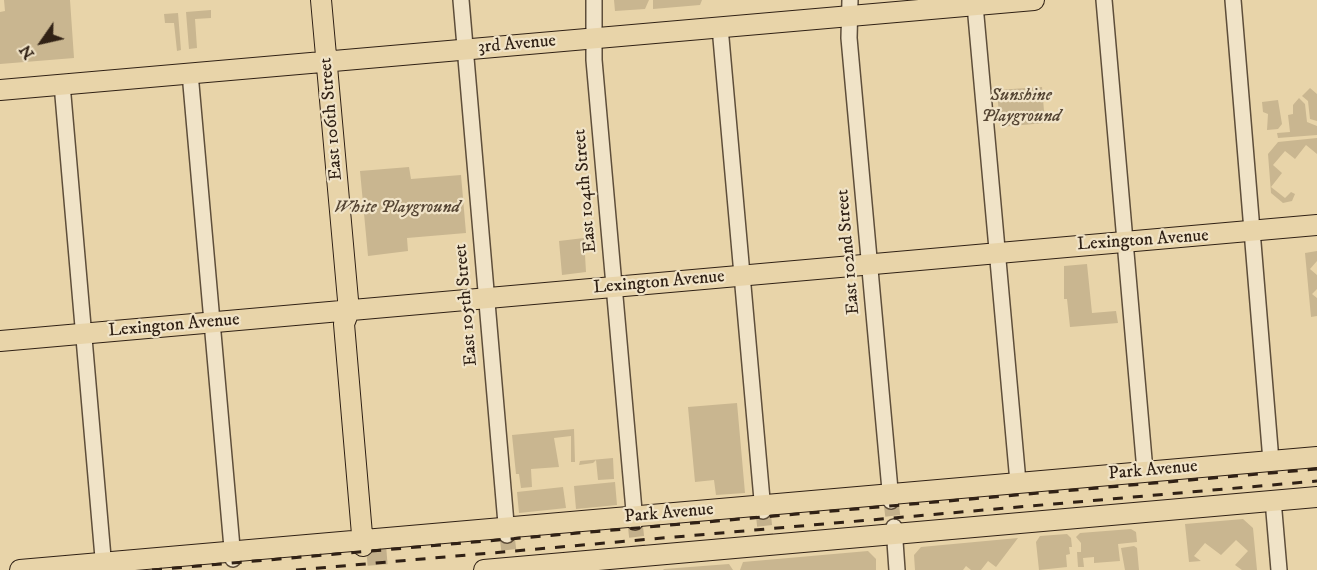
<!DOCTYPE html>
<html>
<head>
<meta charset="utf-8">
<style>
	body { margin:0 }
	#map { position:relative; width:1317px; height:570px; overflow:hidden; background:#e8d4a9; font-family:"IM FELL DW Pica",serif }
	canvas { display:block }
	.north { position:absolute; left:12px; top:12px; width:60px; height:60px; -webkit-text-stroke:4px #f0e3c7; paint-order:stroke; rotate:236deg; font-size:16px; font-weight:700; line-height:24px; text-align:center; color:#302115 }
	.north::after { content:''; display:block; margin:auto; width:21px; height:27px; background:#302115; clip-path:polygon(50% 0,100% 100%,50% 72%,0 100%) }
</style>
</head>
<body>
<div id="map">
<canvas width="1317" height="570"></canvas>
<div class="north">N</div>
</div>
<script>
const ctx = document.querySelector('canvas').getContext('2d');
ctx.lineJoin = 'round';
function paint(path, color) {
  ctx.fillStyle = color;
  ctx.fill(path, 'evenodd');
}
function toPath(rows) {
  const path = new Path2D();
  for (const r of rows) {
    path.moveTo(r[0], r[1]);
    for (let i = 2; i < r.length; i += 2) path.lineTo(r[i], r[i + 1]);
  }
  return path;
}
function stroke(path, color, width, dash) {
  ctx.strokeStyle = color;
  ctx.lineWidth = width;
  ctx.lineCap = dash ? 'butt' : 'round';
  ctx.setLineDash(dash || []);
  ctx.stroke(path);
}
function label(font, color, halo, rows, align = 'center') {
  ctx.font = font + ' "IM FELL DW Pica",serif';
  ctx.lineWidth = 4.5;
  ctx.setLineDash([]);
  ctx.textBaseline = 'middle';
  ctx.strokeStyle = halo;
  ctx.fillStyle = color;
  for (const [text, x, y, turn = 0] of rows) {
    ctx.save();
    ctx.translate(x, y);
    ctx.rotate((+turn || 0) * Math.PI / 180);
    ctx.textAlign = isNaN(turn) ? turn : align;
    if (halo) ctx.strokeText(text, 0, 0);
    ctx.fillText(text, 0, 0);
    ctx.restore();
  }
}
const green = toPath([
	[4,0,70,0,74,58,0,64,0,12,5,11],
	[614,0,649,0,645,9,615,11],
	[653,0,702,0,700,5,653,9],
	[211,10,211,18,195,19,197,48,189,49,186,12],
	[178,13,181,50,177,51,174,23,165,23,164,14],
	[1042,87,1045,123,1000,127,997,90],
	[1310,88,1317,94,1317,121,1310,119,1308,101,1302,96],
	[1299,98,1305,104,1307,122,1317,126,1317,135,1278,138,1277,133,1290,132,1288,115,1293,114,1293,105],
	[1278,100,1282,124,1278,129,1267,130,1268,114,1263,112,1262,102],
	[1317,138,1317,154,1306,145,1295,159,1285,151,1273,165,1282,173,1271,187,1285,198,1291,192,1295,194,1292,201,1283,203,1271,193,1268,154,1278,142],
	[409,167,411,179,461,175,466,233,407,238,408,251,368,256,360,171],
	[584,238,586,272,562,275,559,241],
	[1317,251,1317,261,1310,269,1317,275,1317,289,1312,294,1317,298,1317,316,1311,317,1305,253],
	[1087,264,1092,313,1116,311,1118,323,1070,327,1067,299,1064,299,1064,266],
	[737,403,745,493,716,495,714,480,695,482,688,407],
	[574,429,575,462,571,462,571,436,554,438,559,467,531,469,532,487,521,488,519,474,516,474,512,435],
	[613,458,614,479,598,480,596,460,593,463,579,465,580,461],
	[615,482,617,505,576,509,574,486],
	[563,487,566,508,519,513,517,492],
	[1243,519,1253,528,1257,570,1242,570,1235,565,1248,551,1236,540,1221,555,1205,543,1194,556,1201,561,1189,562,1185,524],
	[1131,529,1136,532,1137,542,1118,544,1120,561,1094,563,1094,557,1083,558,1084,567,1078,567,1077,552,1081,552,1081,543,1076,537,1080,533],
	[1067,534,1071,538,1072,547,1069,547,1070,554,1066,555,1067,567,1039,570,1036,542,1040,536],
	[1018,538,996,567,988,561,981,570,971,570,966,566,963,570,915,570,914,555,921,547],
	[1134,546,1137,548,1139,570,1125,570,1121,548],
	[868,551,876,559,876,570,740,570,743,562],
	[729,564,733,570,663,570,664,569]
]);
const minorTunnel = toPath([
	[891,501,894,527],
	[763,511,766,539],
	[635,522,638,550],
	[507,535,510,561]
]);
const majorTunnel = toPath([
	[376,545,378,570]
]);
const minor = toPath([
	[461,0,507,535],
	[594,0,594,60,635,522],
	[850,0,849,38,891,501],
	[1104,0,1145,471],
	[1233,0,1271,461],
	[975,5,1018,482],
	[720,27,763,511],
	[190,73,233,559],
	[62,84,104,569],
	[1273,500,1279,570],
	[894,527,897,570]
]);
const major = toPath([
	[321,0,349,311,344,324,363,546],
	[0,90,1034,0],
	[0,341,1317,225],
	[20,570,1317,457],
	[484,570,1317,497]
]);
const rail = toPath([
	[152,570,1317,469],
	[296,570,1317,481]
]);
const streetNames = [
	["3rd Avenue",517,45,-5],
	["East 106th Street",332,119,-95],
	["East 104th Street",586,191,-95],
	["Lexington Avenue",1143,241,-4],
	["East 102nd Street",849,252,-95],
	["Lexington Avenue",659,283,-5],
	["East 105th Street",467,305,-95],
	["Lexington Avenue",174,326,-5],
	["Park Avenue",1153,471,-5],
	["Park Avenue",669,514,-5]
];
const parkNames = [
	["Sunshine",1021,96],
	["Playground",1021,117],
	["White Playground",397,208]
];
paint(green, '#c9b690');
stroke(minorTunnel, '#c3b08b', 15, [15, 8]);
stroke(majorTunnel, '#c3b08b', 20, [20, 10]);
stroke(minor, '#5e4e3a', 18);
stroke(major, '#302115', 22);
stroke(minor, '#f0e3c7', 15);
stroke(major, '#e8d4a9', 20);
stroke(rail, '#302115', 3, [10, 10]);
label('18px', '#302115', '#f0e3c7', streetNames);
label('italic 18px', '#564634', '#f0e3c7', parkNames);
</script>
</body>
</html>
